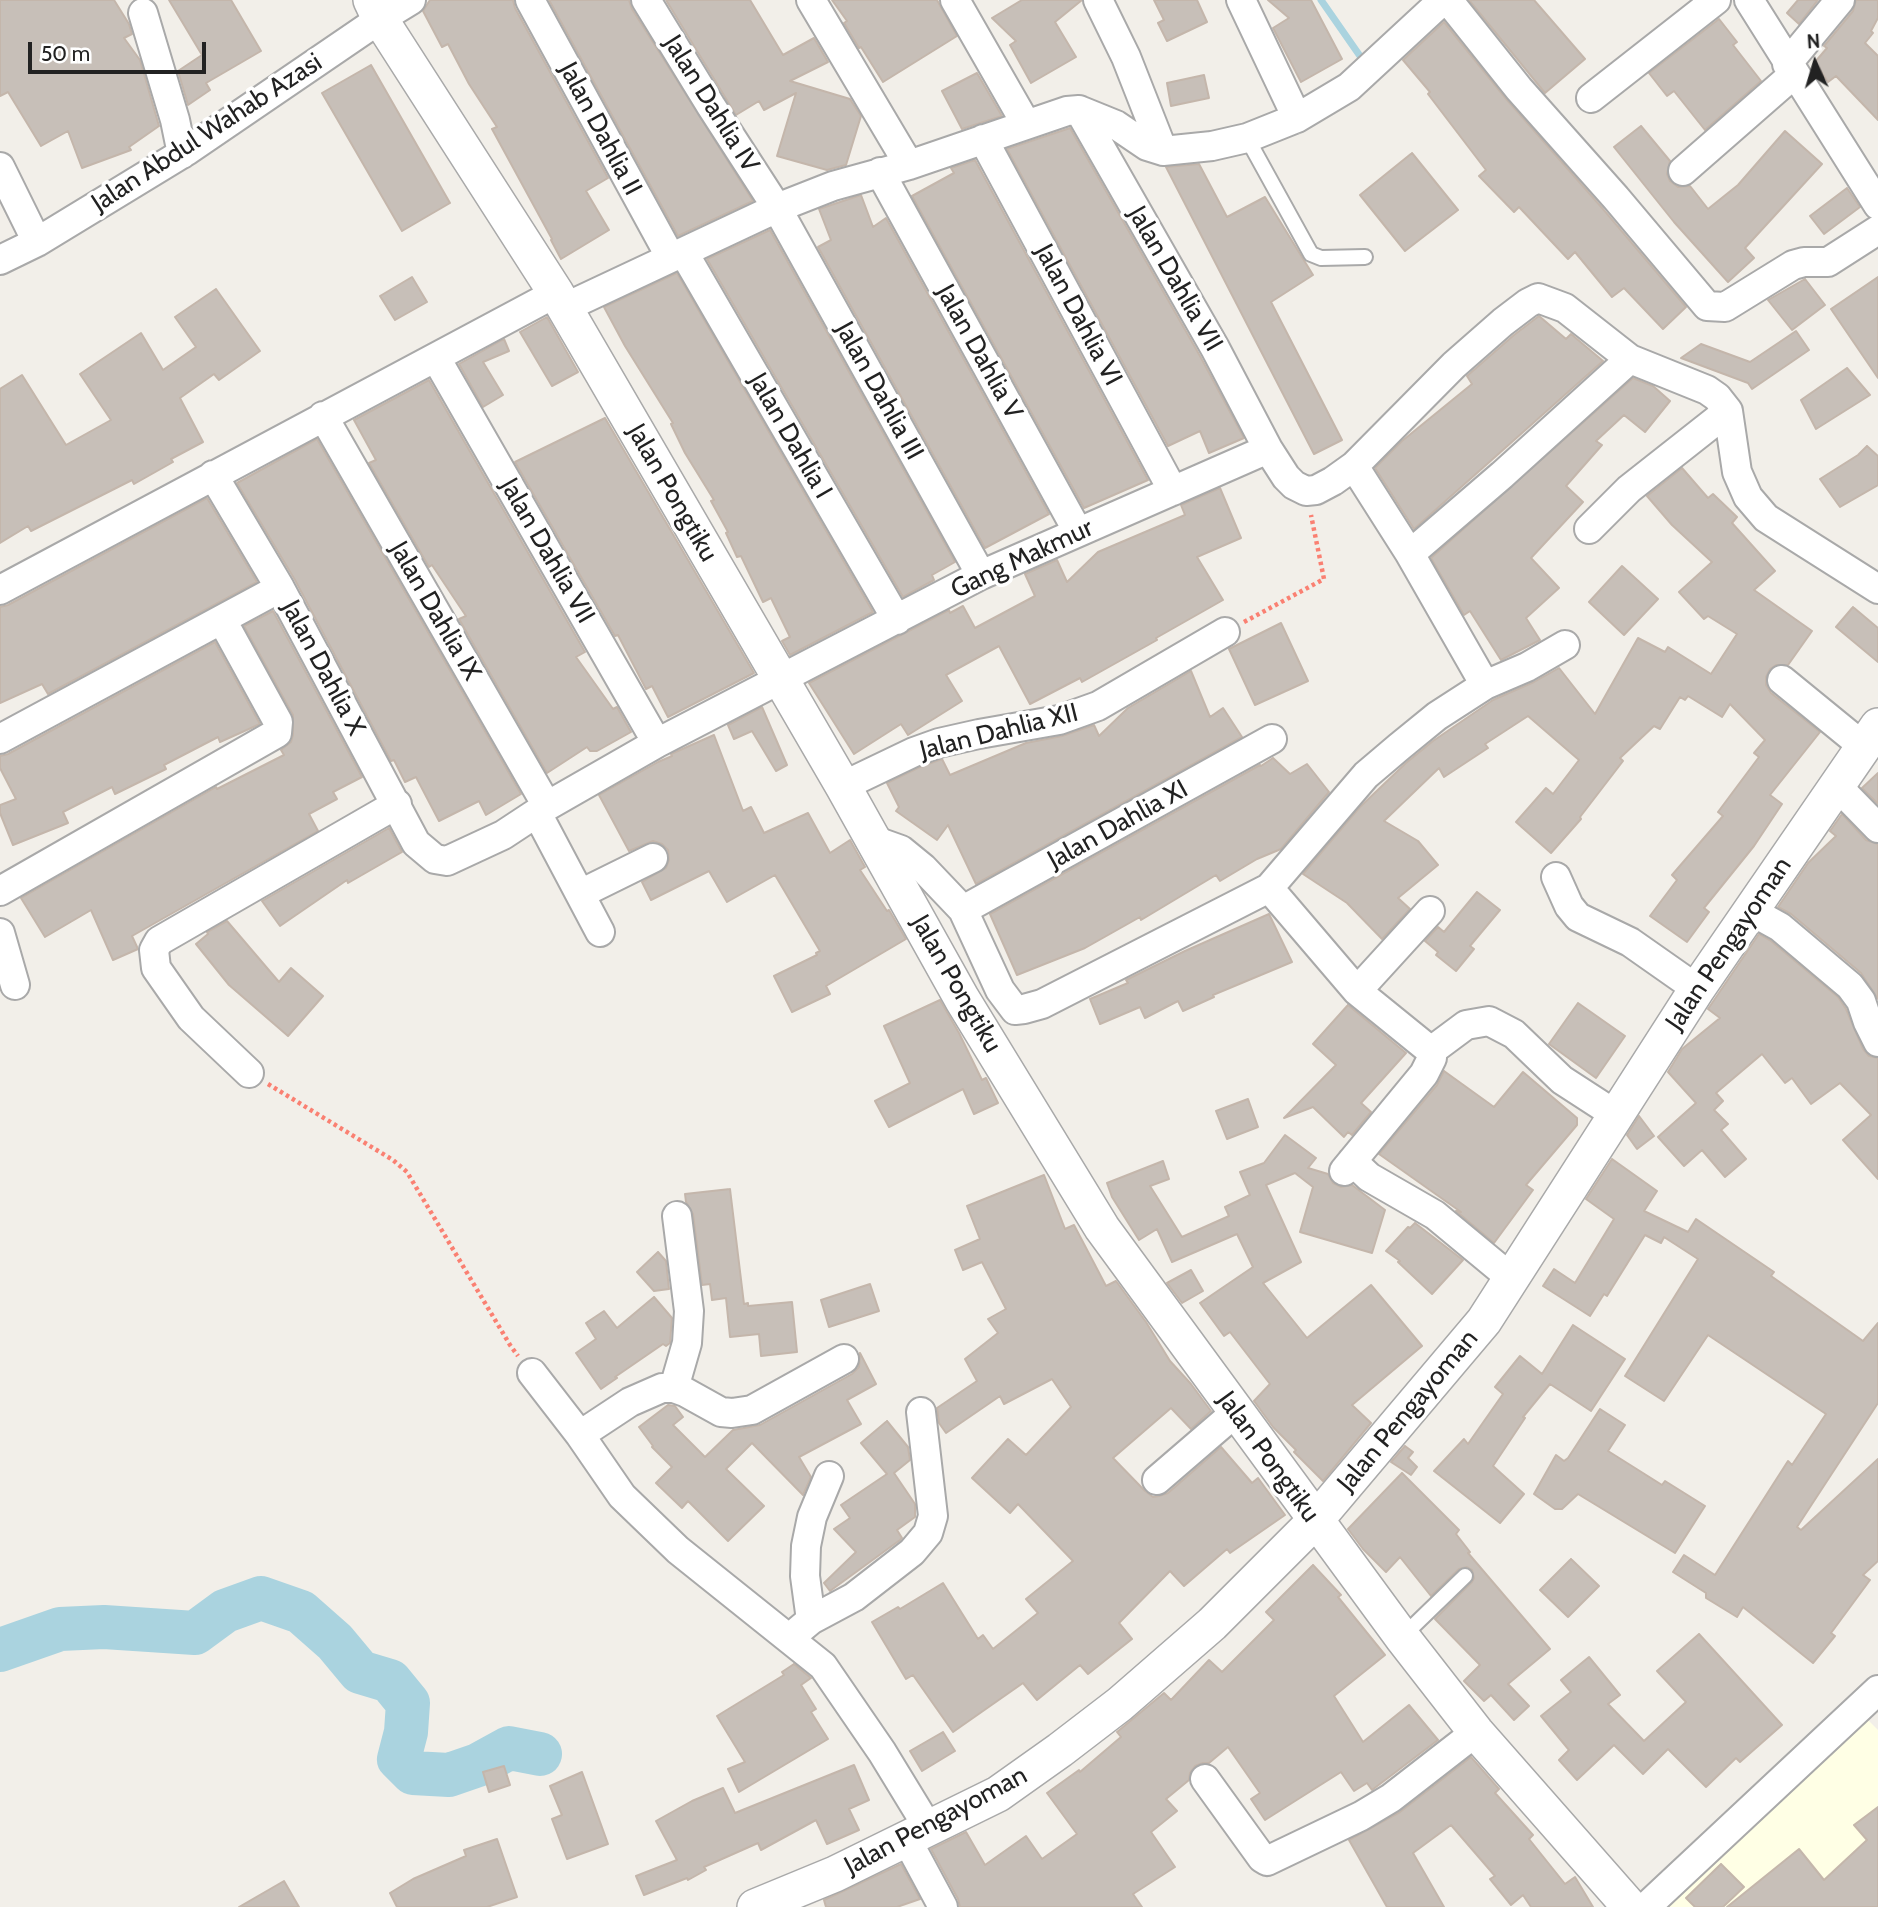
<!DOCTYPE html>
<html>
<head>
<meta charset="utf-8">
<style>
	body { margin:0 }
	#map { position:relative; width:1878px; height:1907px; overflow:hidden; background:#f2efe9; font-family:Cabin,sans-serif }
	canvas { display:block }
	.north { position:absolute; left:1780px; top:28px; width:70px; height:70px; -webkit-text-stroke:5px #fff; paint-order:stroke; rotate:356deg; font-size:19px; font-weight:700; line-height:28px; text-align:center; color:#222 }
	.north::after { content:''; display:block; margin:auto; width:24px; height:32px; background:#222; clip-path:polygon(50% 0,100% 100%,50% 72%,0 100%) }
	.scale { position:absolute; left:28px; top:42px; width:178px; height:32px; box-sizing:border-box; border:4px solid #222; border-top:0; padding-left:9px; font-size:21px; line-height:24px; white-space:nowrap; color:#222; -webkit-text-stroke:5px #fff; paint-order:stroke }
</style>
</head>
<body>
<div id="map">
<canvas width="1878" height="1907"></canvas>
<div class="north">N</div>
<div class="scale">50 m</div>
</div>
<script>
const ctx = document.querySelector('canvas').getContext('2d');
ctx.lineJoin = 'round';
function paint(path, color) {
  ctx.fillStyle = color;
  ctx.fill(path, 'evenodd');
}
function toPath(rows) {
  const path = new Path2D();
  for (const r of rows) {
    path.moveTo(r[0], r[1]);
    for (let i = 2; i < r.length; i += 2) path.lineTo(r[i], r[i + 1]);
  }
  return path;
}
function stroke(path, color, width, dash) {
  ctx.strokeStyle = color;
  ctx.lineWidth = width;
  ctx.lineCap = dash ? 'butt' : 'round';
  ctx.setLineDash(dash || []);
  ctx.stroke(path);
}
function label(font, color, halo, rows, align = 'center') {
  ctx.font = font + ' Cabin,sans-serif';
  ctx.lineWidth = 7;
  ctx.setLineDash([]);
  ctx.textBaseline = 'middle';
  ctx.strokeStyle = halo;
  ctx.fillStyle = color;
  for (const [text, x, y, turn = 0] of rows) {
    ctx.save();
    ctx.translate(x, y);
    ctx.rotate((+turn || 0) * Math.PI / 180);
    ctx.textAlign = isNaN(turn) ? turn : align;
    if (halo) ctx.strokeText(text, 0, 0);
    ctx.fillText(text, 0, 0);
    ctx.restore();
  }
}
const education = toPath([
	[1864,1716,1878,1730,1878,1907,1659,1907]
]);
const stream = toPath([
	[1321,0,1360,56]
]);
const river = toPath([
	[0,1650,60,1629,104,1627,195,1633,225,1611,261,1598,301,1612,335,1642,360,1672,390,1681,408,1703,406,1732,399,1759,413,1773,449,1775,478,1765,509,1748,540,1754]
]);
const building = toPath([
	[0,0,114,0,129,24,132,34,124,38,140,60,159,126,129,147,131,150,82,168,68,131,41,146,8,92,0,96,0,0],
	[169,0,231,0,261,51,206,83,210,90,188,105,178,71,202,55,169,0],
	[430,0,513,0,515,8,608,178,586,191,609,230,561,259,551,240,552,239,492,129,497,127,469,84,448,44,442,47,423,11,430,0],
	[549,0,629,0,632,9,753,201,678,236,549,0],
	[666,0,750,0,783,55,814,38,828,62,790,81,850,99,861,116,846,165,827,170,777,156,796,93,764,110,759,101,736,115,666,0],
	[832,0,937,0,957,36,883,82,861,47,859,48,844,23,847,21,832,0],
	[1022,0,1082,0,1055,22,1076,57,1031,83,1010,45,1016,41,992,18,1022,0],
	[1154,0,1197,0,1207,22,1167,41,1158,23,1164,20,1154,0],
	[1268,0,1311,0,1342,59,1301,82,1273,28,1289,18,1268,0],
	[1469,0,1534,0,1585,59,1545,93,1469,0],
	[1798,0,1818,0,1799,24,1787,13,1798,0],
	[1856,0,1878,0,1878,18,1871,31,1873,33,1865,43,1878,56,1878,120,1836,76,1828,82,1815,62,1827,48,1824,46,1853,11,1856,0],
	[1719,19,1737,42,1733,45,1761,81,1705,130,1674,91,1667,96,1649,73,1719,19],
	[1444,22,1507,100,1603,209,1686,307,1663,329,1624,288,1612,297,1575,252,1568,259,1519,207,1514,212,1479,176,1486,170,1428,94,1430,92,1403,60,1444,22],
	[371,65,450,203,402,231,322,93,371,65],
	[977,73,1002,116,962,129,942,91,977,73],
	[1204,75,1209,98,1171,106,1167,83,1204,75],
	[1641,126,1670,161,1667,174,1670,181,1678,187,1690,186,1708,209,1738,185,1785,131,1822,164,1745,248,1754,258,1728,282,1674,222,1614,147,1641,126],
	[1070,128,1200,356,1244,438,1209,453,1200,431,1168,446,1007,149,1070,128],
	[1412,153,1458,210,1405,251,1360,195,1412,153],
	[975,160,1148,480,1084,508,912,196,954,173,951,168,975,160],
	[1199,164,1227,217,1265,197,1313,275,1271,302,1342,440,1314,454,1166,167,1199,164],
	[1847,188,1860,207,1824,234,1810,216,1847,188],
	[861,195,873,227,886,218,1049,514,985,548,818,247,831,240,819,209,861,195],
	[770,230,955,562,932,575,934,580,903,597,707,259,770,230],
	[677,273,873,612,790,655,782,641,790,637,771,598,763,602,741,556,737,557,726,533,728,532,711,501,714,500,685,453,671,424,673,423,625,346,604,307,677,273],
	[412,277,427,302,395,320,380,296,412,277],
	[1878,277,1878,378,1831,309,1878,277],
	[1805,279,1825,305,1792,330,1768,300,1805,279],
	[216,289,260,351,219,380,214,374,180,398,203,442,171,459,173,462,134,484,132,480,31,531,28,526,0,543,0,389,22,375,66,445,111,420,80,374,141,333,163,370,196,347,175,317,216,289],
	[1539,316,1566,339,1571,334,1603,361,1414,529,1375,468,1402,441,1472,384,1467,376,1514,335,1539,316],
	[547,317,578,372,552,386,520,332,547,317],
	[1796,331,1809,350,1752,389,1748,383,1681,358,1701,344,1750,362,1796,331],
	[504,339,509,351,483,362,503,395,483,407,459,364,504,339],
	[1847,368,1870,395,1816,429,1801,400,1847,368],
	[1633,378,1653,386,1670,401,1645,432,1624,415,1596,441,1602,445,1566,486,1583,502,1531,558,1559,588,1526,618,1540,640,1501,660,1470,611,1464,615,1431,558,1633,378],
	[429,380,585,652,576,657,613,709,617,707,631,732,597,751,590,751,587,747,547,773,459,619,466,616,432,565,429,567,369,463,376,460,354,420,429,380],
	[605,418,754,673,668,717,652,686,646,689,618,635,615,636,515,462,605,418],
	[317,439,521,794,486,815,479,801,439,821,416,777,405,782,394,760,391,761,295,580,237,483,317,439],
	[1867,446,1878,456,1878,485,1840,507,1820,479,1858,455,1867,446],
	[1682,468,1708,498,1713,494,1737,517,1732,523,1775,571,1754,590,1812,631,1788,665,1776,665,1770,669,1766,677,1766,685,1771,693,1820,732,1770,795,1782,804,1754,846,1704,908,1709,912,1687,942,1650,916,1677,880,1672,875,1723,816,1718,812,1759,757,1754,753,1765,740,1730,704,1722,717,1688,696,1685,700,1680,697,1660,729,1654,726,1620,758,1623,761,1580,817,1581,819,1551,853,1516,822,1546,788,1553,794,1579,760,1528,716,1485,744,1488,748,1444,777,1439,768,1384,821,1418,841,1438,865,1398,898,1410,909,1382,939,1347,903,1303,874,1360,807,1406,763,1433,741,1493,700,1534,682,1559,668,1595,714,1638,638,1665,652,1668,647,1711,674,1737,634,1708,616,1704,619,1679,592,1712,562,1672,525,1647,496,1682,468],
	[1220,488,1241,538,1197,557,1223,600,1156,638,1157,640,1082,682,1080,678,1030,704,999,646,946,675,962,701,908,735,901,724,854,754,809,683,949,610,950,613,963,606,975,628,1035,596,1025,574,1057,560,1067,582,1098,552,1185,515,1181,505,1220,488],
	[207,498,257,582,48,694,42,684,0,703,0,607,8,605,207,498],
	[1622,566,1658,599,1624,635,1589,602,1622,566],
	[1853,607,1878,628,1878,662,1836,627,1853,607],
	[273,611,362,777,333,792,337,799,309,814,318,831,132,936,138,949,113,960,91,910,45,937,21,898,216,787,217,789,284,755,281,750,291,742,293,735,293,715,244,626,273,611],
	[1281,623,1308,681,1255,705,1229,649,1281,623],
	[215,642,260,724,220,742,218,737,164,765,166,769,115,794,112,787,63,812,68,823,13,845,0,813,0,805,16,799,0,768,0,756,8,754,215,642],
	[1191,671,1210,717,1223,708,1242,737,976,884,948,825,937,840,896,811,899,807,887,783,920,767,942,759,950,775,1026,743,1062,736,1094,725,1099,736,1128,708,1191,671],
	[762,707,787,765,776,771,752,731,734,739,728,725,762,707],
	[714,735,743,811,751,807,764,833,808,813,830,853,850,840,865,867,860,870,887,911,889,910,906,939,826,986,830,994,792,1012,774,976,817,955,816,953,820,951,775,875,727,902,709,871,651,900,642,882,666,868,669,860,668,850,662,844,653,841,629,851,599,795,658,762,672,756,671,754,714,735],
	[1273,758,1290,774,1307,764,1329,792,1281,849,1257,859,1220,881,1216,875,1141,920,1140,917,1085,948,1017,975,990,914,1260,765,1261,766,1273,758],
	[1878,773,1878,804,1862,788,1878,773],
	[1842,814,1866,840,1878,844,1878,999,1861,973,1791,914,1778,907,1808,863,1836,836,1830,831,1842,814],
	[389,828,402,852,348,883,347,880,280,926,262,901,389,828],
	[1477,892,1500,910,1470,946,1474,949,1456,971,1436,955,1438,952,1425,941,1438,927,1444,932,1477,892],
	[1269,914,1292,962,1213,995,1214,997,1183,1011,1178,1001,1145,1018,1140,1007,1100,1024,1090,999,1128,983,1126,980,1185,951,1269,914],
	[227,921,279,982,291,968,323,996,288,1036,229,985,196,944,208,934,207,932,227,921],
	[1759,934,1771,941,1838,997,1846,1009,1863,1049,1869,1056,1878,1058,1878,1179,1843,1140,1871,1115,1840,1083,1811,1104,1792,1078,1785,1083,1762,1054,1716,1093,1723,1101,1714,1110,1728,1124,1721,1130,1746,1159,1725,1177,1702,1150,1684,1166,1658,1137,1696,1103,1668,1072,1682,1049,1720,1018,1708,1009,1759,934],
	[940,1000,959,1033,982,1080,986,1078,998,1103,974,1114,963,1089,889,1127,875,1101,910,1083,884,1026,940,1000],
	[1578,1003,1625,1036,1596,1078,1549,1044,1578,1003],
	[1348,1005,1406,1053,1361,1103,1371,1112,1352,1135,1348,1132,1344,1137,1313,1107,1284,1118,1336,1065,1313,1044,1348,1005],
	[1444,1071,1494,1107,1523,1072,1577,1118,1577,1125,1526,1185,1533,1190,1494,1243,1456,1211,1461,1212,1379,1154,1437,1085,1444,1071],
	[1248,1099,1258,1127,1227,1139,1216,1111,1248,1099],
	[1639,1116,1654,1136,1637,1149,1627,1135,1639,1116],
	[1285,1135,1316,1158,1308,1168,1328,1174,1333,1183,1341,1187,1352,1185,1385,1210,1372,1253,1300,1232,1313,1187,1295,1173,1266,1185,1301,1262,1263,1283,1307,1338,1371,1285,1422,1346,1352,1405,1371,1423,1323,1481,1294,1452,1296,1450,1273,1427,1254,1401,1270,1384,1230,1332,1224,1336,1200,1303,1253,1267,1237,1234,1172,1262,1157,1229,1139,1240,1112,1197,1107,1183,1163,1161,1169,1179,1150,1186,1182,1237,1229,1216,1225,1207,1250,1195,1240,1172,1264,1163,1285,1135],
	[1612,1159,1657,1191,1644,1211,1688,1232,1696,1219,1774,1272,1771,1276,1863,1341,1878,1323,1878,1403,1797,1527,1801,1530,1878,1459,1878,1561,1863,1575,1870,1580,1831,1633,1835,1636,1813,1663,1743,1607,1737,1617,1706,1598,1706,1593,1673,1572,1684,1555,1715,1575,1788,1461,1792,1465,1826,1414,1708,1335,1664,1401,1625,1376,1698,1259,1664,1237,1661,1243,1645,1235,1607,1296,1604,1294,1590,1316,1543,1286,1554,1269,1575,1283,1614,1219,1586,1199,1612,1159],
	[1044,1175,1065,1229,1074,1225,1106,1286,1116,1281,1146,1322,1170,1361,1191,1384,1211,1411,1191,1429,1171,1408,1113,1458,1145,1491,1153,1497,1159,1496,1168,1493,1221,1447,1252,1483,1258,1478,1285,1515,1230,1553,1227,1549,1184,1586,1170,1571,1119,1623,1132,1639,1088,1674,1080,1665,1037,1700,1023,1683,953,1732,913,1675,906,1679,872,1622,898,1607,900,1609,943,1583,978,1639,983,1635,993,1649,1038,1613,1026,1599,1073,1561,1018,1504,1010,1513,972,1478,1008,1439,1026,1455,1071,1407,1052,1379,1004,1404,1000,1396,946,1433,939,1423,937,1408,977,1381,965,1359,998,1333,988,1319,1006,1309,982,1262,963,1270,955,1250,980,1239,967,1206,1044,1175],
	[730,1189,744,1304,748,1303,748,1306,792,1302,797,1352,761,1356,759,1334,730,1337,726,1298,712,1300,710,1284,702,1285,693,1214,686,1202,685,1194,730,1189],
	[1415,1223,1463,1260,1432,1294,1398,1262,1400,1261,1386,1251,1408,1227,1410,1228,1415,1223],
	[658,1252,666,1261,669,1289,654,1291,637,1272,658,1252],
	[1191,1270,1203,1291,1182,1303,1167,1283,1191,1270],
	[870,1284,879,1311,829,1327,821,1300,870,1284],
	[654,1297,672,1318,670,1343,666,1346,663,1344,615,1377,617,1378,601,1389,576,1353,596,1339,586,1323,604,1311,617,1328,654,1297],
	[1573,1325,1625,1359,1591,1411,1550,1384,1523,1417,1525,1418,1493,1466,1524,1494,1500,1523,1434,1471,1464,1439,1468,1444,1503,1394,1495,1387,1520,1356,1542,1374,1573,1325],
	[860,1353,876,1384,847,1400,861,1424,799,1457,811,1477,803,1495,752,1443,726,1469,764,1506,728,1541,688,1501,682,1508,656,1483,672,1467,652,1447,653,1446,639,1427,668,1405,675,1406,683,1417,673,1425,705,1457,733,1430,760,1425,852,1374,859,1367,860,1353],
	[1600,1409,1625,1425,1608,1451,1662,1485,1665,1481,1705,1506,1675,1553,1578,1494,1562,1509,1555,1509,1534,1494,1556,1455,1564,1461,1568,1458,1600,1409],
	[887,1421,908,1447,910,1460,894,1473,915,1504,915,1517,897,1530,902,1538,900,1540,830,1591,824,1583,856,1552,834,1529,850,1518,841,1505,887,1474,861,1443,887,1421],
	[1405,1446,1413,1452,1408,1458,1417,1467,1411,1475,1391,1462,1405,1446],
	[1402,1473,1459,1530,1456,1534,1470,1552,1468,1553,1550,1649,1508,1684,1529,1706,1514,1720,1491,1695,1484,1701,1464,1681,1480,1665,1435,1619,1472,1582,1474,1578,1472,1570,1467,1567,1459,1569,1431,1596,1400,1557,1386,1572,1363,1549,1348,1529,1402,1473],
	[1571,1559,1599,1586,1568,1617,1540,1590,1571,1559],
	[1313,1565,1341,1595,1338,1597,1385,1655,1334,1696,1363,1742,1409,1705,1438,1740,1372,1790,1367,1783,1354,1791,1341,1772,1265,1820,1251,1799,1260,1793,1228,1747,1209,1763,1203,1763,1195,1766,1190,1773,1189,1780,1166,1799,1177,1811,1151,1832,1175,1867,1133,1894,1142,1907,960,1907,958,1899,931,1849,966,1832,985,1865,1026,1836,1042,1859,1077,1834,1047,1793,1079,1770,1080,1772,1121,1737,1117,1732,1164,1693,1171,1700,1209,1660,1222,1672,1274,1620,1266,1612,1313,1565],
	[1699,1634,1782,1725,1740,1762,1736,1758,1706,1787,1668,1749,1643,1774,1614,1745,1577,1780,1559,1760,1569,1750,1541,1716,1571,1692,1561,1680,1589,1657,1620,1695,1608,1704,1644,1741,1686,1702,1657,1671,1699,1634],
	[794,1664,811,1678,801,1685,816,1709,811,1712,828,1739,739,1792,728,1769,745,1762,717,1716,784,1675,782,1672,794,1664],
	[943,1732,955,1751,922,1771,910,1751,943,1732],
	[1471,1757,1499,1789,1495,1793,1533,1835,1529,1839,1565,1884,1575,1877,1593,1907,1531,1907,1523,1895,1511,1905,1490,1879,1495,1876,1451,1825,1413,1853,1444,1907,1387,1907,1349,1840,1400,1812,1471,1757],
	[854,1765,869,1800,849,1809,859,1830,827,1844,816,1820,761,1850,758,1843,704,1867,706,1870,688,1880,687,1878,644,1895,636,1876,677,1860,656,1821,692,1801,723,1788,735,1813,854,1765],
	[504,1766,510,1785,489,1792,483,1772,504,1766],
	[582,1772,608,1844,567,1859,552,1819,562,1815,550,1786,582,1772],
	[1878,1807,1878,1907,1727,1907,1799,1849,1824,1880,1867,1840,1854,1825,1878,1807],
	[497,1839,517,1897,487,1907,397,1907,390,1893,413,1879,466,1856,464,1850,497,1839],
	[901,1864,920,1899,897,1907,826,1907,824,1900,901,1864],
	[1721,1864,1744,1887,1723,1907,1695,1907,1686,1898,1721,1864],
	[284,1881,299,1907,239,1907,284,1881]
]);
const path = toPath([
	[1244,622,1324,579,1311,515],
	[268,1084,393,1160,407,1172,510,1345,518,1356]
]);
const service = toPath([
	[1247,138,1311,254,1321,258,1365,257],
	[1403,1636,1465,1576]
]);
const minor = toPath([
	[530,0,671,258],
	[646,0,711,106,777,208,981,575],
	[811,0,909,165],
	[955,0,1026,124],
	[1098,0,1126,57,1163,151],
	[1241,0,1297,118],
	[1448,0,1519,89,1616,198,1707,306,1725,307,1793,265,1804,262,1828,262,1878,230],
	[1749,0,1878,205],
	[143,13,175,120,182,154],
	[1787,64,1840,0],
	[1591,98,1716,0],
	[1079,110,1215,348,1268,449,1286,477,1294,485,1306,491,1316,490,1333,481,1354,466,1454,365,1503,322,1528,303,1538,298,1565,308,1630,359,1707,390,1717,397,1728,411],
	[983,139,1173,491],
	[0,167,37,242],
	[1683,171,1794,74],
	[880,172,1078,532],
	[684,253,897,620],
	[0,260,37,242,188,150,380,19,411,0],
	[564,308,777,208,833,186,909,165,1067,111,1079,110,1116,125,1147,146,1163,151,1212,146,1247,138,1297,118,1349,87,1443,0],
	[436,358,657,743],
	[323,416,547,806],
	[1354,466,1410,554,1485,685],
	[213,475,280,588,416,843,435,859,447,861,503,835,547,806,657,743,981,575,1268,449],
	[1589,529,1629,489,1728,411,1737,472,1748,497,1766,518,1878,589],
	[1410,554,1502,475,1630,359],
	[0,590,556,293],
	[1782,680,1864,747],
	[0,739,280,588],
	[843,786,914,752,939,743,979,734,1059,720,1098,706,1225,632],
	[1837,786,1878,828],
	[537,813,600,932],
	[873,840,901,850,923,868,963,910,1000,990,1015,1010,1024,1009,1042,1004,1269,888,1366,775,1399,747,1437,716,1485,685,1527,667,1565,645],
	[1556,877,1569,906,1578,917,1630,942,1697,989],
	[1269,888,1357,991,1431,1051,1432,1058,1424,1074,1344,1171],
	[0,891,277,733,278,722,222,620],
	[580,894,653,858],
	[963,910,1272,739],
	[1751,911,1780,927,1850,986,1861,1001,1868,1022,1878,1042],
	[0,933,15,985],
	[1357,991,1430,911],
	[1431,1051,1466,1025,1489,1021,1514,1034,1562,1080,1616,1115],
	[249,1073,191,1018,156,968,154,950,159,941,397,804],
	[1352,1161,1369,1177,1435,1215,1511,1278],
	[844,1359,752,1410,732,1413,721,1412,685,1392,674,1388,662,1388,630,1402,580,1435,622,1496,678,1550,823,1666,882,1752,929,1829],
	[532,1373,580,1435],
	[674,1388,687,1343,689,1311,677,1216],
	[1157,1480,1236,1412],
	[811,1620,854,1597,912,1552,928,1533,933,1516,921,1412],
	[799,1630,811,1620,805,1576,806,1546,812,1517,829,1476],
	[1205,1779,1262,1858,1267,1861,1361,1816,1391,1798,1476,1732],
	[907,1840,943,1907],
	[1646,1907,1878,1690]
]);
const tertiary = toPath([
	[371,0,380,19,556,293,843,786,962,999,1102,1228,1402,1637,1476,1732,1630,1907],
	[755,1907,835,1874,998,1794,1060,1750,1120,1704,1212,1624,1315,1521,1484,1321,1697,989,1878,726]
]);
const streetNames = [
	["Jalan Dahlia IV",711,104,58],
	["Jalan Dahlia II",600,129,62],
	["Jalan Abdul Wahab Azasi",207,133,-33],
	["Jalan Dahlia VII",1175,279,60],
	["Jalan Dahlia VI",1078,315,62],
	["Jalan Dahlia V",979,352,61],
	["Jalan Dahlia III",879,391,61],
	["Jalan Dahlia I",790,436,60],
	["Jalan Pongtiku",672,493,60],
	["Jalan Dahlia VII",547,551,60],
	["Gang Makmur",1022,559,-25],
	["Jalan Dahlia IX",435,611,60],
	["Jalan Dahlia X",323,668,62],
	["Jalan Dahlia XII",999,732,-14],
	["Jalan Dahlia XI",1118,825,-29],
	["Jalan Pengayoman",1729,944,-56],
	["Jalan Pongtiku",956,984,60],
	["Jalan Pengayoman",1408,1411,-50],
	["Jalan Pongtiku",1268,1457,54],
	["Jalan Pengayoman",936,1821,-28]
];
paint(education, '#ffffe5');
stroke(stream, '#aad3df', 7);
stroke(river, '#aad3df', 44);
paint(building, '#c7bfb8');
stroke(building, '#c4b6ab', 2);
stroke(service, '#a9a9a9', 18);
stroke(minor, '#a9a9a9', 32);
stroke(tertiary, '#a9a9a9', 38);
stroke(path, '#fa8072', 4.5, [3.5, 3.5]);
stroke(service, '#fff', 14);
stroke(minor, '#fff', 28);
stroke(tertiary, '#fff', 35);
label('26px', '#222', '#fff', streetNames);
</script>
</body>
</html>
